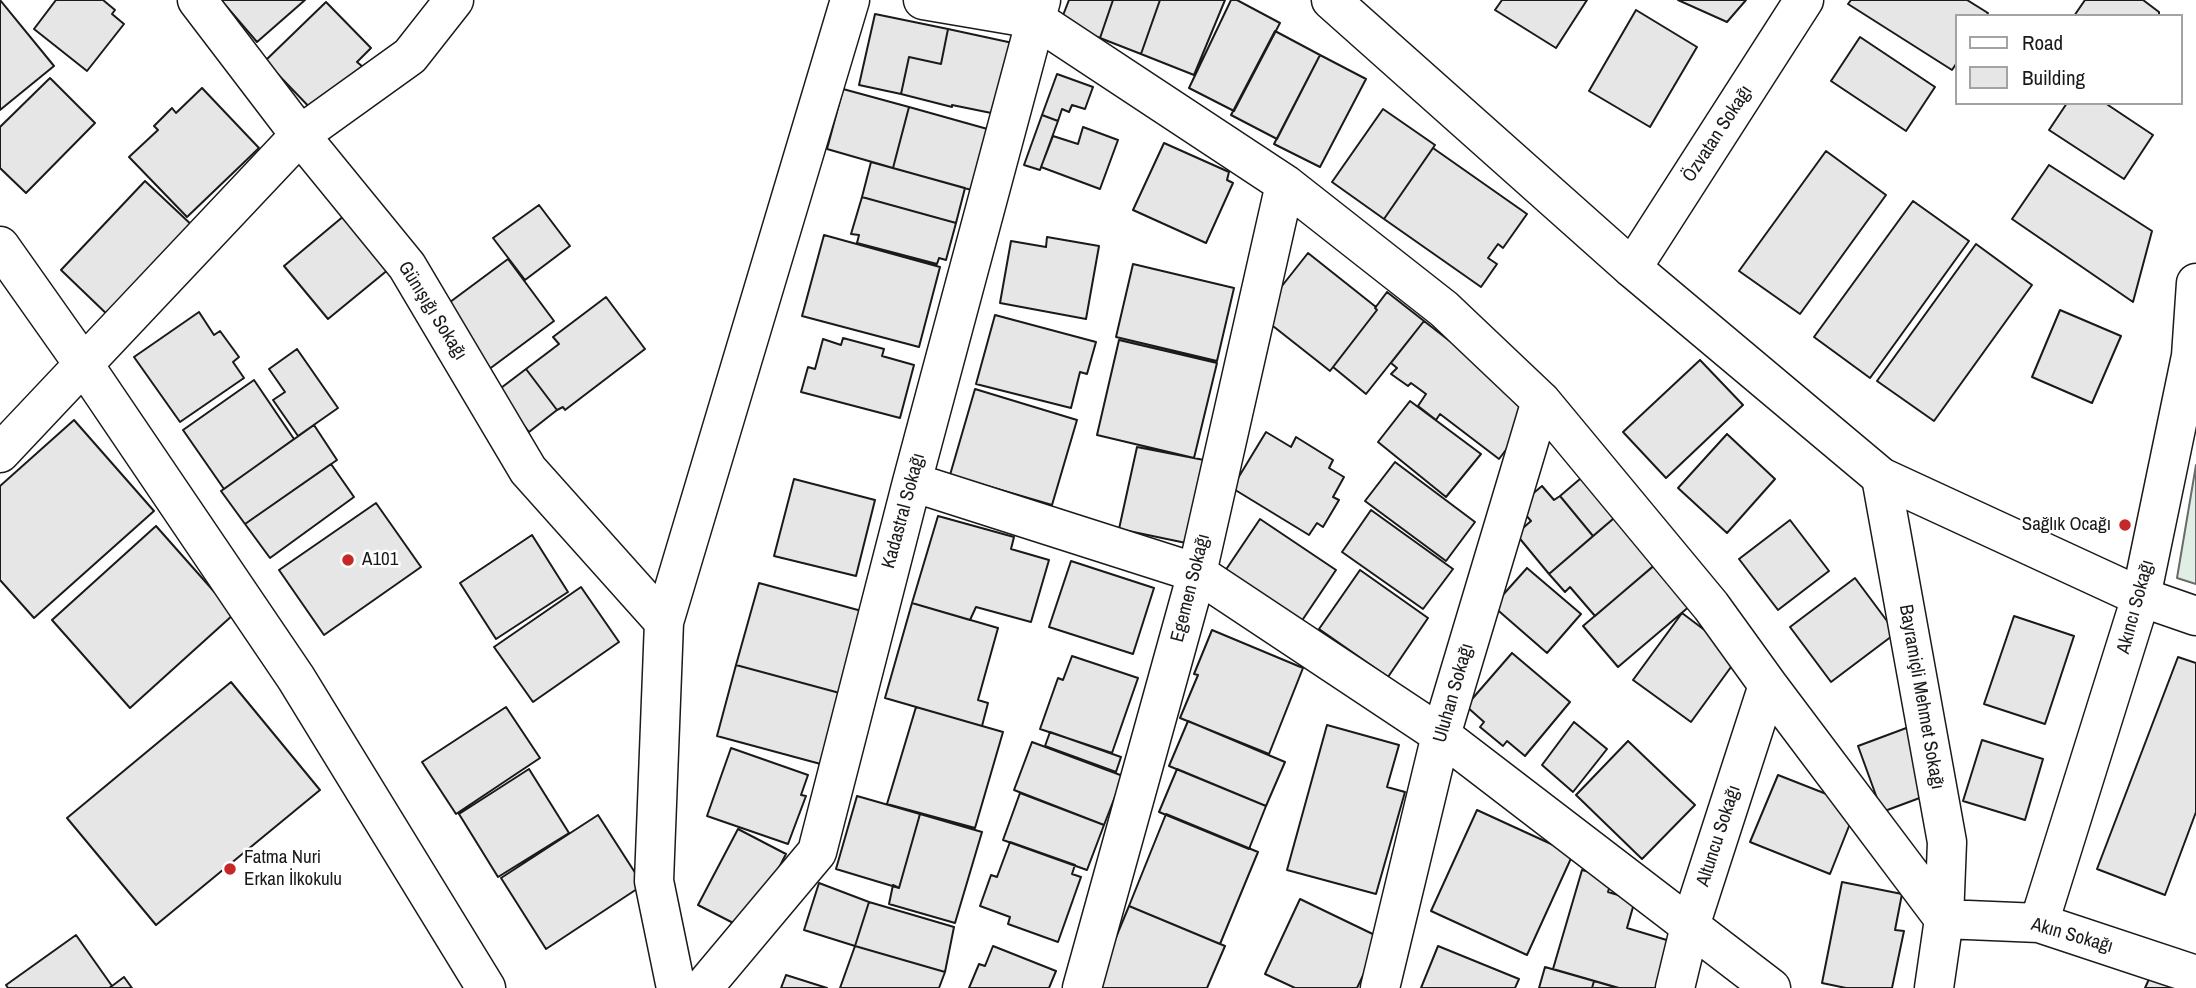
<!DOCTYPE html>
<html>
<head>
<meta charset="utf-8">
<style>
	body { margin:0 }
	#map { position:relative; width:2196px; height:988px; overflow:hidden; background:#fff; font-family:"Archivo Narrow",sans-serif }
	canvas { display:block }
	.legend { position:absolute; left:1955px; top:14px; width:228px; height:91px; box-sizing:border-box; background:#fff; border:2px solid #a3a3a3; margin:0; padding:9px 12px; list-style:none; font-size:21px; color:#1a1a1a }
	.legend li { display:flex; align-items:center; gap:14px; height:35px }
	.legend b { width:35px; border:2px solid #a3a3a3 }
</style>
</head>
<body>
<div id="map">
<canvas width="2196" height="988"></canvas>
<ul class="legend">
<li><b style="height:9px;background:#fff"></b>Road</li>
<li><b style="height:19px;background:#e6e6e6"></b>Building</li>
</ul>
</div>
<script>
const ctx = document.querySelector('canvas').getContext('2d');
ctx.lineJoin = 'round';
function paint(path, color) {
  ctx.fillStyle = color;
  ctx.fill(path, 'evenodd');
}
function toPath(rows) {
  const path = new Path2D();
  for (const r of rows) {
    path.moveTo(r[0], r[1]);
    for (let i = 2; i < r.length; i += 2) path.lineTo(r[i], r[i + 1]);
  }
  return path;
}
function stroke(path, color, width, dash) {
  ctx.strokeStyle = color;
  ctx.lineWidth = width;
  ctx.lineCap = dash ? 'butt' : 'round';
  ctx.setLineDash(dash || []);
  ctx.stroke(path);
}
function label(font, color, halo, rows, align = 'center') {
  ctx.font = font + ' "Archivo Narrow",sans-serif';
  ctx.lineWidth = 5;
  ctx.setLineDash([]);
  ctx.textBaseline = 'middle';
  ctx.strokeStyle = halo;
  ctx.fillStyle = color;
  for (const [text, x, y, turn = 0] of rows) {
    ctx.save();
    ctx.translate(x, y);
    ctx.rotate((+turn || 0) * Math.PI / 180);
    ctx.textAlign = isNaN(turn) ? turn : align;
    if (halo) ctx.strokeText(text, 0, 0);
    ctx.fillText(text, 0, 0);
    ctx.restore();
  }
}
const green = toPath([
	[2196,465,2196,584,2177,578,2196,465]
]);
const building = toPath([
	[0,0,54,66,0,110,0,0],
	[56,0,103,0,115,10,112,14,124,24,87,71,34,29,56,0],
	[221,0,305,0,257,42,221,0],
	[1069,0,1113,0,1100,38,1060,23,1069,0],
	[1113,0,1160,0,1141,54,1100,38,1113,0],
	[1160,0,1225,0,1194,75,1141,54,1160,0],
	[1231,0,1237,0,1280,23,1234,111,1189,88,1231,0],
	[1502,0,1587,0,1556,48,1495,10,1502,0],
	[1678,0,1746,0,1727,22,1678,0],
	[1851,0,1967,0,1988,13,1986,16,1956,16,1956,64,1952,70,1848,4,1851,0],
	[2085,0,2143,0,2159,12,2159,16,2074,16,2085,0],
	[326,2,371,48,357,62,363,67,315,113,265,61,326,2],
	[1636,10,1697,47,1650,127,1589,91,1636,10],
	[875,14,948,29,941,64,909,57,901,94,859,85,875,14],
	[948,29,1022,45,1006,116,952,105,952,107,901,94,909,57,941,64,948,29],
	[1275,31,1320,55,1277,139,1231,115,1275,31],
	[1860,37,1935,87,1906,131,1831,81,1860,37],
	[1320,55,1366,79,1320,167,1274,144,1320,55],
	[1057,74,1093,87,1085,109,1072,105,1069,112,1062,109,1058,121,1042,115,1057,74],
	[50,78,95,123,26,193,0,168,0,127,50,78],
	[202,88,259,148,187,217,129,157,158,130,154,126,172,108,176,113,202,88],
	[843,89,909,107,893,168,827,149,843,89],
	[2067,103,2105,103,2153,135,2124,179,2049,130,2067,103],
	[909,107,991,130,975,191,893,168,909,107],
	[1383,109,1435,145,1384,219,1332,182,1383,109],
	[1042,115,1058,121,1040,170,1024,165,1042,115],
	[1083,127,1118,140,1100,189,1041,167,1053,136,1078,144,1083,127],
	[1164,143,1229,172,1227,180,1233,183,1206,243,1133,210,1164,143],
	[1433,148,1527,214,1503,248,1498,244,1488,258,1497,264,1481,287,1384,219,1433,148],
	[1826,151,1886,195,1800,314,1739,271,1826,151],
	[871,162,965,188,956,223,862,197,871,162],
	[2049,165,2152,231,2133,302,2012,219,2049,165],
	[145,181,196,229,112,319,61,270,145,181],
	[862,197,956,223,946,260,939,258,937,264,857,243,859,235,851,234,862,197],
	[1913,201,1969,241,1870,378,1814,337,1913,201],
	[539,205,570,246,525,280,493,238,539,205],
	[345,215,389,269,328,319,284,266,345,215],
	[824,235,940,267,919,347,802,316,824,235],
	[1047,237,1099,246,1086,319,1000,303,1011,241,1046,247,1047,237],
	[1976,244,2032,285,1934,421,1877,381,1976,244],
	[1308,253,1376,307,1375,308,1377,310,1330,371,1259,315,1308,253],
	[508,259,554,321,488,370,442,308,508,259],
	[1133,264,1234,288,1217,361,1116,337,1133,264],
	[1387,292,1424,321,1366,394,1333,367,1377,310,1375,308,1387,292],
	[606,297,645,349,565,410,563,407,557,410,526,369,559,344,553,337,606,297],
	[2060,310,2121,336,2092,403,2032,377,2060,310],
	[199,312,214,335,220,331,239,357,233,362,244,378,180,422,134,357,199,312],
	[995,315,1096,342,1087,374,1080,372,1071,408,976,384,995,315],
	[1424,321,1537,409,1499,459,1440,414,1436,420,1418,406,1426,394,1411,383,1408,386,1391,374,1397,368,1391,363,1424,321],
	[843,338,884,349,882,356,914,365,900,418,801,392,808,367,815,369,823,339,841,345,843,338],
	[1119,340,1217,363,1194,458,1097,435,1119,340],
	[297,349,338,408,298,436,273,400,285,392,269,369,297,349],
	[1700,360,1743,405,1666,478,1623,432,1700,360],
	[526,369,557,410,529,432,497,391,526,369],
	[254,380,294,439,224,489,183,430,254,380],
	[975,389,1077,420,1052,505,950,475,975,389],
	[1410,401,1481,454,1446,497,1378,442,1410,401],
	[74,420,154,511,34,618,0,580,0,486,74,420],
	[314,425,337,460,245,524,221,491,314,425],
	[1266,432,1291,447,1296,437,1333,460,1329,468,1344,477,1333,497,1339,500,1323,527,1317,523,1309,535,1232,488,1266,432],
	[1727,434,1775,479,1727,533,1678,488,1727,434],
	[1137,447,1204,460,1186,543,1119,529,1137,447],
	[1395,462,1475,522,1446,561,1365,501,1395,462],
	[331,464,354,497,270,558,245,524,331,464],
	[1587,473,1620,513,1593,536,1560,496,1587,473],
	[794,479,875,500,856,576,774,556,794,479],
	[1542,486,1554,500,1560,496,1593,536,1549,574,1516,534,1531,521,1518,506,1542,486],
	[376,503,421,567,324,635,279,570,376,503],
	[1371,510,1453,569,1423,609,1342,552,1371,510],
	[1620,513,1658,562,1595,616,1570,587,1565,592,1549,574,1620,513],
	[938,516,1014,537,1011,549,1049,560,1031,622,976,607,970,620,912,603,938,516],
	[1260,519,1336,570,1297,628,1221,577,1260,519],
	[1790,520,1829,571,1778,610,1739,559,1790,520],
	[156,526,234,614,130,708,52,620,156,526],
	[532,535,568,592,496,639,460,583,532,535],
	[1071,561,1154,588,1133,654,1049,627,1071,561],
	[1656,564,1691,605,1618,667,1583,626,1656,564],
	[1527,568,1581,614,1547,653,1493,606,1527,568],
	[1360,570,1428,618,1388,677,1319,629,1360,570],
	[1855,578,1896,633,1831,682,1790,627,1855,578],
	[759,583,869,613,847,695,736,665,759,583],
	[581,587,619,642,533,702,494,647,581,587],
	[912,603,998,628,978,700,988,703,982,726,885,698,912,603],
	[1682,613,1739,656,1691,722,1633,680,1682,613],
	[2014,616,2074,636,2045,724,1984,704,2014,616],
	[1212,630,1303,668,1269,754,1180,718,1198,675,1194,674,1212,630],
	[1512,653,1570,702,1525,756,1507,741,1503,746,1480,727,1484,722,1466,706,1512,653],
	[1072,656,1138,678,1112,753,1040,729,1058,678,1063,680,1072,656],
	[2178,657,2196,663,2196,812,2165,895,2097,869,2178,657],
	[736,665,847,695,828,766,717,736,736,665],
	[231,682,320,790,156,925,67,818,231,682],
	[506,707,540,758,456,814,422,762,506,707],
	[916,707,1003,732,975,828,887,804,916,707],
	[1188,721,1285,762,1266,806,1169,766,1188,721],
	[1574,722,1607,749,1573,792,1542,765,1574,722],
	[1327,725,1399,745,1387,787,1405,792,1376,894,1287,870,1327,725],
	[1909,727,1933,793,1882,812,1858,746,1909,727],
	[1050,732,1121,757,1116,772,1045,746,1050,732],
	[1982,740,2043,759,2025,820,1963,801,1982,740],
	[1628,741,1695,805,1642,859,1576,795,1628,741],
	[1032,742,1123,776,1104,825,1014,790,1032,742],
	[731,748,808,775,801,795,806,796,788,844,707,816,731,748],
	[529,769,569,833,498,877,459,814,529,769],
	[1177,769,1266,806,1249,849,1159,812,1177,769],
	[1778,775,1857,806,1830,874,1750,842,1778,775],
	[1020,793,1104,825,1087,870,1003,840,1020,793],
	[857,796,920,814,899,888,836,869,857,796],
	[1477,810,1573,854,1527,955,1431,911,1477,810],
	[920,814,982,832,955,923,889,904,893,885,899,888,920,814],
	[1166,814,1258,852,1220,944,1129,906,1166,814],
	[598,815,643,885,546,949,501,878,598,815],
	[738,829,786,854,747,930,698,905,738,829],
	[1010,842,1075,865,1072,874,1081,877,1058,942,1008,924,1010,917,980,906,991,875,997,877,1010,842],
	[1582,870,1612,878,1608,892,1635,900,1627,928,1670,941,1657,988,1619,988,1553,969,1582,870],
	[1842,882,1902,894,1895,930,1904,931,1892,988,1846,988,1822,983,1842,882],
	[819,883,869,902,855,946,804,930,819,883],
	[1300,899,1381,938,1357,988,1295,988,1265,974,1300,899],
	[869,902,954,927,945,972,855,946,869,902],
	[1129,906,1225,946,1207,988,1095,988,1129,906],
	[76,935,112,986,109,988,8,988,6,985,76,935],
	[855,946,945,972,939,988,840,988,855,946],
	[993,946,1056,971,1049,988,969,988,979,964,985,966,993,946],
	[1438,946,1519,979,1515,988,1421,988,1438,946],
	[2155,966,2196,988,2145,988,2155,966],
	[1545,967,1594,981,1592,988,1539,988,1545,967],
	[786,975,827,988,781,988,786,975],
	[124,977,132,988,109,988,112,986,124,977],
	[1594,981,1618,988,1592,988,1594,981]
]);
const street = toPath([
	[197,0,300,135,407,266,528,470,664,622],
	[923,0,1035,19,1285,184,1444,309,1541,401,1711,606,1768,685,1944,919],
	[0,246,84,365,296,678,486,988],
	[1632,268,1804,0],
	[0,453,300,135,410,56,454,0],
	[1881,477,1947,842,1944,919,1934,988],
	[912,482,1197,573,1441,735,1771,988],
	[1944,919,2039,923,2196,975],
	[2039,923,2141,597,2191,356,2196,283],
	[676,988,654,881,664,622,850,0],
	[703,988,817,852,912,482,1041,0],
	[1082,988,1197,573,1285,184],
	[1380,988,1441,735,1541,401],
	[1675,988,1690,926,1768,685]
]);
const secondary = toPath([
	[1331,0,1632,268,1881,477,2141,597,2196,616]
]);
const markers = [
	[2125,525,7,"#c62828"],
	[348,560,7,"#c62828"],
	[230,869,7,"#c62828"]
];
const streetNames = [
	["Özvatan Sokağı",1718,134,-57],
	["Günışığı Sokağı",432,311,58],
	["Kadastral Sokağı",904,511,-75],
	["Egemen Sokağı",1191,588,-76],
	["Akıncı Sokağı",2136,607,-75],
	["Uluhan Sokağı",1454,693,-74],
	["Bayramiçli Mehmet Sokağı",1921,697,80],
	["Altuncu Sokağı",1719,836,-72],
	["Akın Sokağı",2072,936,16]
];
const poiNames = [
	["Sağlık Ocağı",2111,525,"right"],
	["A101",362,560],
	["Fatma Nuri",244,858],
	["Erkan İlkokulu",244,880]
];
paint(green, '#e0efe3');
stroke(green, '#6a6a6a', 2);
paint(building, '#e6e6e6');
stroke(building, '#1a1a1a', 2);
stroke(street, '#1a1a1a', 41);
stroke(secondary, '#1a1a1a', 41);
stroke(street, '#fff', 38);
stroke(secondary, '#fff', 38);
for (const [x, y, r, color] of markers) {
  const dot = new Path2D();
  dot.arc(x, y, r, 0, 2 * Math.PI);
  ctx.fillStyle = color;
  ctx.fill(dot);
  stroke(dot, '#fff', 2.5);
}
label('19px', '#1a1a1a', '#fff', streetNames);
label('19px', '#1a1a1a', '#fff', poiNames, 'left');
</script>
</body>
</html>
